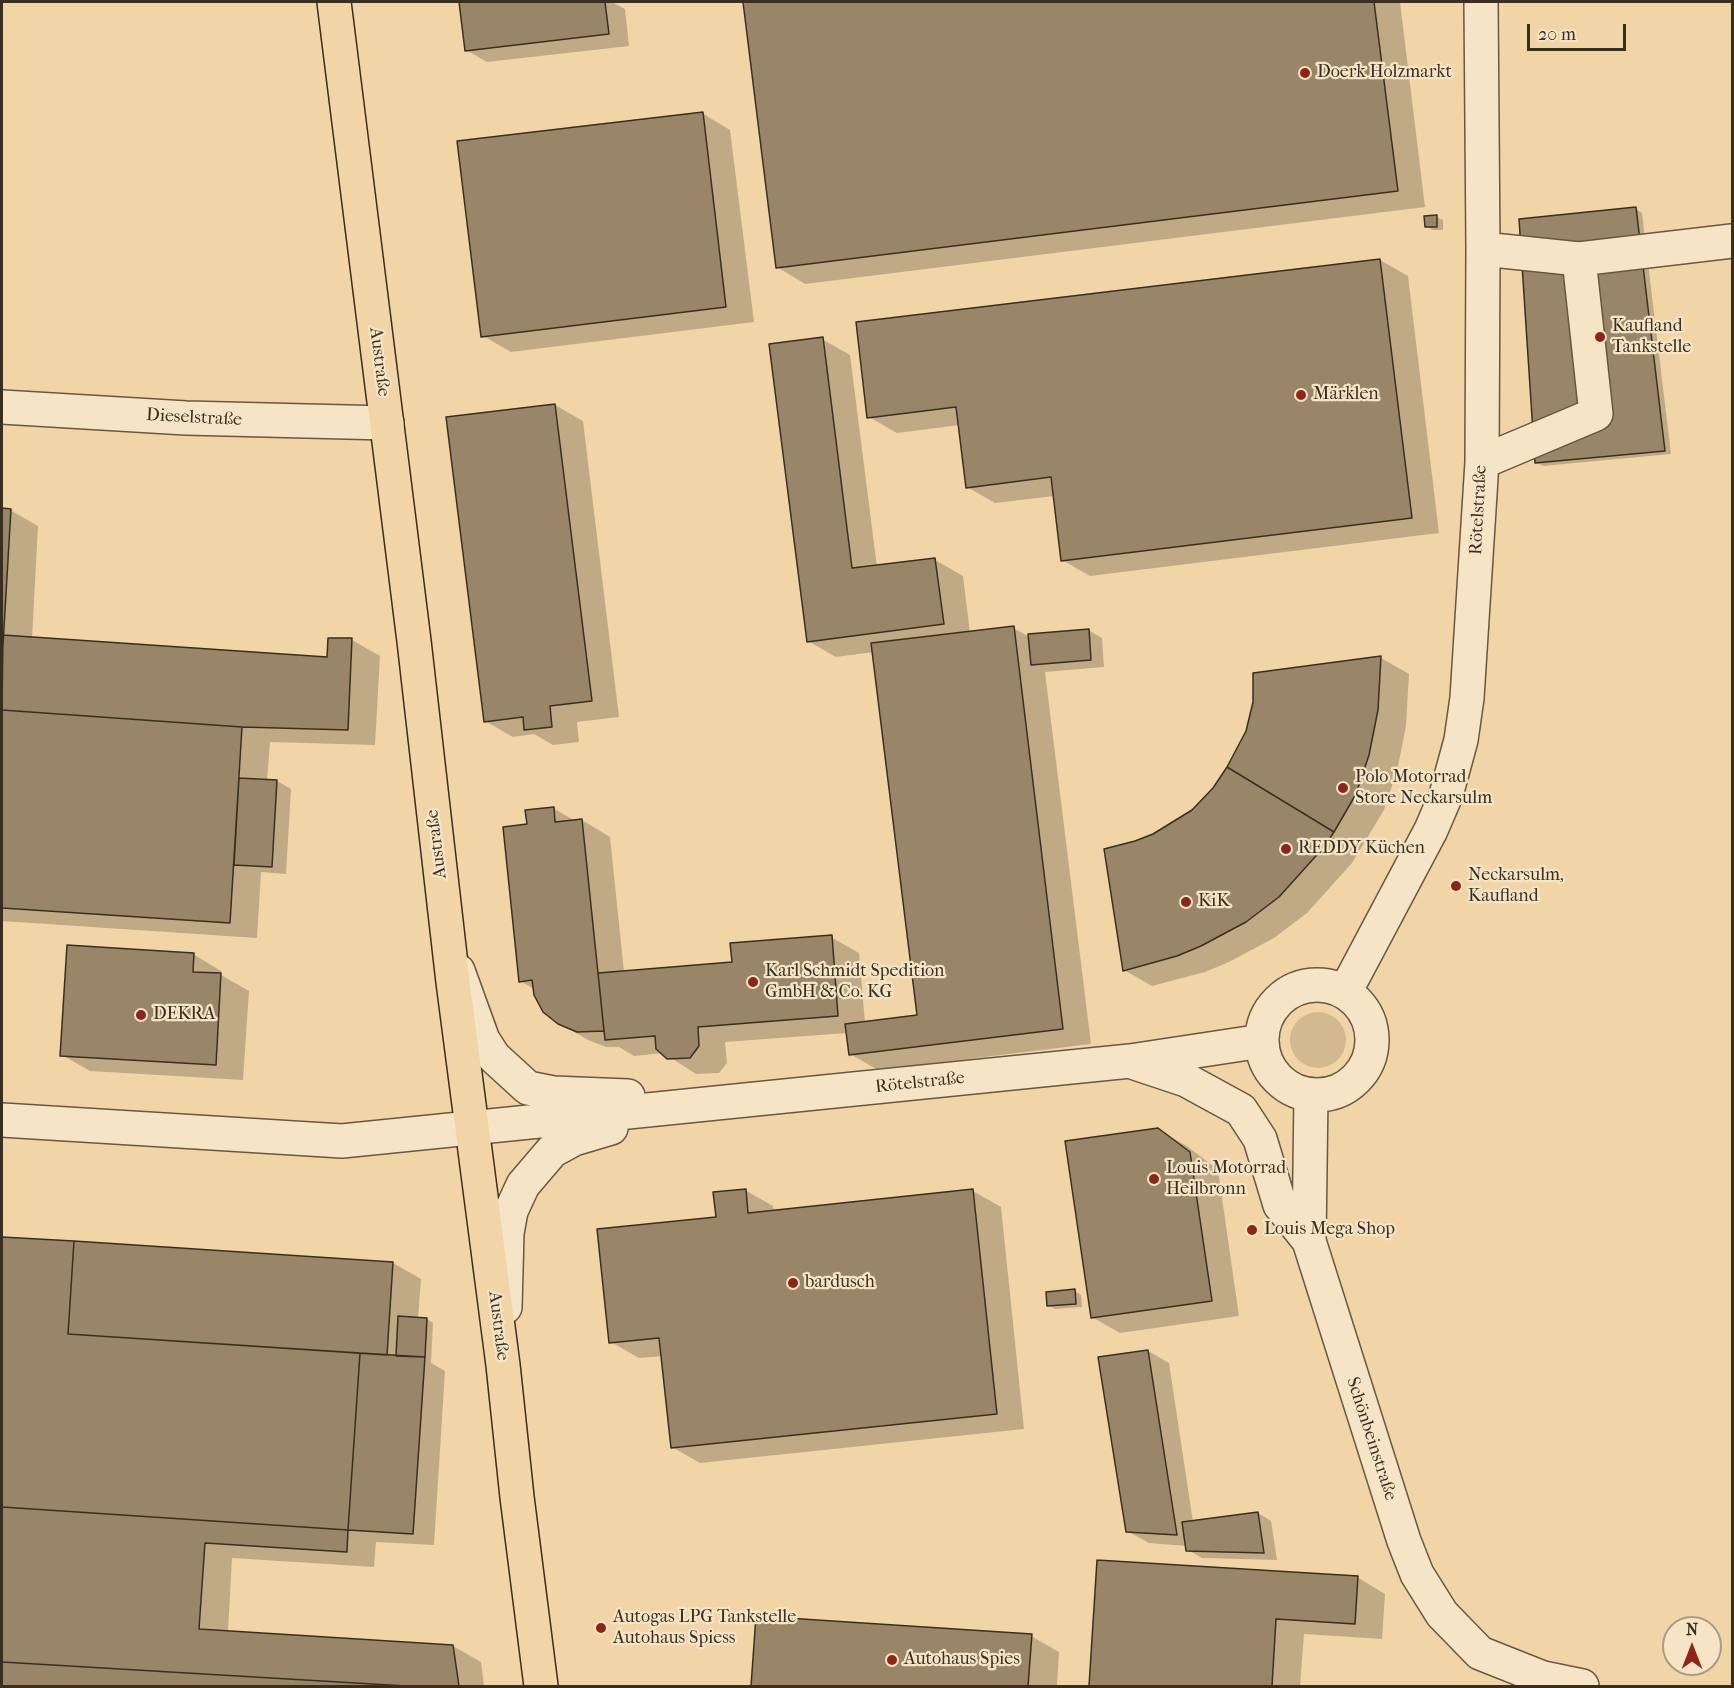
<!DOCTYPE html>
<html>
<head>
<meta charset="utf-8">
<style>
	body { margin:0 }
	#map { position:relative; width:1734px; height:1688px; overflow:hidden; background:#f1d5a7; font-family:"IM FELL French Canon",serif }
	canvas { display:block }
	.frame { position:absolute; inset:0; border:3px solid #392f21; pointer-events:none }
	.north { position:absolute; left:1662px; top:1616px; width:60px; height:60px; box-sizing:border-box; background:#f6e4c6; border:2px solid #aa9c84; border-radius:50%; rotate:0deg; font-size:16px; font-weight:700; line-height:24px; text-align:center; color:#392f21 }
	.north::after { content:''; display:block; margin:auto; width:21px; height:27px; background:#8f2418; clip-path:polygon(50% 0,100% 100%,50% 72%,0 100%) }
	.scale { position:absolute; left:1527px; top:24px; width:99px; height:27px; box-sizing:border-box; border:3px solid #392f21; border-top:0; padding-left:8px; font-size:18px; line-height:21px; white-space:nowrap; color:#392f21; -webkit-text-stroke:4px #f6e4c6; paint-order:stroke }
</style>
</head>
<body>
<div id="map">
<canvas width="1734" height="1688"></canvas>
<div class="frame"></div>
<div class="north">N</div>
<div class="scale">20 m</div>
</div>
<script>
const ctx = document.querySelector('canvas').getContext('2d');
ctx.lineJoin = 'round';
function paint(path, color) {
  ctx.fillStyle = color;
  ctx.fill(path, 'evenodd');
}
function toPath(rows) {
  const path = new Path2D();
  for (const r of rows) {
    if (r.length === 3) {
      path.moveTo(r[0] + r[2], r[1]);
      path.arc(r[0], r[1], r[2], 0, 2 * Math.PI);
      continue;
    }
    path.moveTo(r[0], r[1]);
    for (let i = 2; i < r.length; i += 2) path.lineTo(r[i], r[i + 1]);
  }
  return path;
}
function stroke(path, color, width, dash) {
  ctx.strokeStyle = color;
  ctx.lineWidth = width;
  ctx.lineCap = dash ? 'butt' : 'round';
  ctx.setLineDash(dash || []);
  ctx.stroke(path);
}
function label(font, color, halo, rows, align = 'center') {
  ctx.font = font + ' "IM FELL French Canon",serif';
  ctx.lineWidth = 4.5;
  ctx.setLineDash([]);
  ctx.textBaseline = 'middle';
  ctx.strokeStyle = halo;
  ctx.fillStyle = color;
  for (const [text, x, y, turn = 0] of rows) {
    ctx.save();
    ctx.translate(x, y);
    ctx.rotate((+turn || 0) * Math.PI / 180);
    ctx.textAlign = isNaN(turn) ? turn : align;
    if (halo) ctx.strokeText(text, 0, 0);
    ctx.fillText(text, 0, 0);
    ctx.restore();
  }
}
const green = toPath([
	[1318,1040,28]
]);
const shadow = toPath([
	[461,2,612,2,625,9,629,46,487,62,466,50],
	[744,2,1400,2,1425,207,805,284,777,267],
	[702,113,730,130,754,322,511,352,483,336],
	[1636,209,1642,213,1671,454,1543,466,1537,463],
	[1436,217,1443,220,1443,230,1433,230,1426,226],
	[1380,260,1408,276,1439,533,1090,576,1062,560,1054,496,995,503,967,487,960,425,897,433,869,417],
	[822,339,850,355,877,567,935,560,963,576,970,633,1013,628,1030,637,1088,630,1102,638,1104,667,1045,672,1091,1044,878,1070,850,1054,847,1033,725,1042,727,1063,719,1073,696,1074,663,1053,634,1056,619,1047,606,1047,588,1040,559,1023,534,989,520,981,528,825,553,808,575,821,582,820,610,837,624,972,733,964,831,937,859,953,865,1023,918,1016,874,652,836,657,808,641],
	[555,405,583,421,619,717,577,722,579,742,553,745,534,734,513,737,485,721],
	[2,510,10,510,38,526,32,639,328,658,352,640,380,656,375,745,270,742,267,781,277,781,291,789,286,874,261,872,257,938,2,921],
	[1381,658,1409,674,1406,726,1397,771,1384,810,1352,863,1307,913,1274,938,1229,962,1205,972,1152,986,1124,970,1154,836,1193,811],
	[193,954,221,971,221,975,249,991,243,1080,90,1071,62,1055],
	[1158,1130,1187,1146,1218,1170,1239,1316,1120,1333,1092,1317],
	[745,1190,773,1206,774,1212,973,1191,1001,1207,1024,1429,700,1463,672,1447,663,1356,639,1358,611,1342,717,1218],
	[2,1238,393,1263,421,1279,418,1319,427,1319,433,1323,431,1363,445,1371,434,1545,376,1542,374,1567,232,1558,228,1632,453,1646,481,1662,484,1686,2,1686],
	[1075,1291,1081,1295,1082,1307,1055,1309,1048,1305],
	[1148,1351,1169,1363,1193,1522,1258,1513,1271,1521,1277,1560,1202,1558,1188,1550,1187,1546,1149,1543,1127,1531],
	[1098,1561,1357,1577,1385,1594,1382,1639,1304,1634,1300,1686,1090,1686],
	[757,1617,1031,1636,1059,1652,1057,1686,753,1686]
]);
const building = toPath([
	[459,2,605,2,609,34,465,51,459,2],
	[743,2,1374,2,1398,191,776,268,743,2],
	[703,112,726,307,481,337,457,141,703,112],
	[1636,207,1665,451,1535,463,1519,219,1636,207],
	[1437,215,1437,227,1425,227,1424,216,1437,215],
	[1380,259,1412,518,1061,561,1051,477,966,488,956,407,867,418,856,322,1380,259],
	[823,337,852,568,935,558,944,624,807,642,769,344,823,337],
	[555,404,592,701,550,706,552,727,524,730,523,717,484,722,446,417,555,404],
	[2,508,11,509,2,662,2,508],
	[1014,626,1063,1029,849,1055,845,1024,917,1015,871,643,1014,626],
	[1089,629,1091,660,1031,665,1028,634,1089,629],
	[3,635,327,657,328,638,352,638,348,730,242,727,2,710,3,635],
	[1381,656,1378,710,1369,755,1356,794,1334,832,1227,767,1246,731,1253,702,1253,673,1381,656],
	[2,710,242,727,230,923,2,908,2,710],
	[1227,767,1334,832,1324,847,1279,897,1246,922,1201,946,1177,956,1123,971,1104,849,1135,841,1153,834,1192,810,1213,788,1227,767],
	[239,778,277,780,272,867,234,865,239,778],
	[554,807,555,822,582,819,604,1031,577,1032,558,1024,543,1012,534,995,532,980,519,982,503,827,527,824,525,810,554,807],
	[832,935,838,1016,698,1027,699,1046,690,1058,667,1059,656,1049,655,1036,605,1040,598,973,732,962,730,943,832,935],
	[67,945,194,953,193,972,221,973,216,1065,60,1056,67,945],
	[1158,1128,1190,1152,1212,1301,1091,1318,1065,1141,1158,1128],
	[746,1189,748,1213,973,1189,997,1414,671,1448,659,1338,609,1343,597,1229,716,1217,713,1192,746,1189],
	[2,1237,74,1241,68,1334,360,1353,348,1530,2,1507,2,1237],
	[74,1241,393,1262,387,1355,68,1334,74,1241],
	[1075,1289,1076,1304,1047,1306,1046,1292,1075,1289],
	[398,1316,427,1318,425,1357,396,1356,398,1316],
	[1148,1350,1177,1535,1126,1532,1098,1357,1148,1350],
	[360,1353,425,1357,413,1534,348,1530,360,1353],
	[2,1507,348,1530,347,1552,205,1543,199,1629,453,1645,459,1686,406,1686,2,1662,2,1507],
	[1258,1512,1264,1553,1186,1551,1182,1522,1258,1512],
	[1097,1560,1358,1576,1355,1624,1276,1619,1272,1686,1089,1686,1097,1560],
	[756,1616,1032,1634,1028,1686,751,1686,756,1616],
	[2,1662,406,1686,2,1686,2,1662]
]);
const minor = toPath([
	[1579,259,1732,241],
	[2,407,186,418,387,423],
	[1482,462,1596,414,1579,259,1483,249],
	[458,971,483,1040,494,1057,528,1088,553,1093,628,1096],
	[1317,1040,55],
	[1345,992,1431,830,1446,795,1461,740,1467,698,1482,462,1483,249,1481,2],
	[1135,1063,1186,1080,1241,1110,1260,1139,1280,1205,1309,1241],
	[1311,1095,1309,1241,1404,1541,1417,1574,1442,1614,1480,1653,1543,1678,1582,1686],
	[2,1120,342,1141,1130,1061,1262,1041],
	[505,1307,507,1233,511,1211,523,1185,552,1151,574,1139,611,1128]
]);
const major = toPath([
	[334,2,414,641,453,982,503,1365,517,1497,541,1686]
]);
const markers = [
	[1305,73,6,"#8f2418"],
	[1600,337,6,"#8f2418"],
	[1301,395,6,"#8f2418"],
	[1343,788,6,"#8f2418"],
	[1286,849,6,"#8f2418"],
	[1456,886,6,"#8f2418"],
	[1186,902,6,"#8f2418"],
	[753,982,6,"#8f2418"],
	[141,1015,6,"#8f2418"],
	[1154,1179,6,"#8f2418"],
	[1252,1230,6,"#8f2418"],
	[793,1283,6,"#8f2418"],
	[601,1628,6,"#8f2418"],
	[892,1660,6,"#8f2418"]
];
const poiNames = [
	["Doerk Holzmarkt",1317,73],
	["Kaufland",1612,327],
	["Tankstelle",1612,348],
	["Märklen",1313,395],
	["Polo Motorrad",1355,778],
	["Store Neckarsulm",1355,799],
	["REDDY Küchen",1298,849],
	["Neckarsulm,",1468,876],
	["Kaufland",1468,897],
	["KiK",1198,902],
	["Karl Schmidt Spedition",765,972],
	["GmbH & Co. KG",765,993],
	["DEKRA",153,1015],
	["Louis Motorrad",1166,1169],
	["Heilbronn",1166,1190],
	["Louis Mega Shop",1264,1230],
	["bardusch",805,1283],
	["Autogas LPG Tankstelle",613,1618],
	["Autohaus Spiess",613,1639],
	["Autohaus Spies",904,1660]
];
const streetNames = [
	["Austraße",379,362,83],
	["Dieselstraße",194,418,3],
	["Rötelstraße",1479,510,-87],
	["Austraße",437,844,-97],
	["Rötelstraße",920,1083,-6],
	["Austraße",498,1326,83],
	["Schönbeinstraße",1371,1439,72]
];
paint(green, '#d2b990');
paint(shadow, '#0003');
paint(building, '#998567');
stroke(building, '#392f21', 1.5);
stroke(minor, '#675842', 36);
stroke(major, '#392f21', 36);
stroke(minor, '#f6e4c6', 33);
stroke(major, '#f1d5a7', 33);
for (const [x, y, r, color] of markers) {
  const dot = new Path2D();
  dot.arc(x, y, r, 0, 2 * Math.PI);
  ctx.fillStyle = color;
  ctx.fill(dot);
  stroke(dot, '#f6e4c6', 2);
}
label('18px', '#392f21', '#f6e4c6', poiNames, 'left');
label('18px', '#392f21', '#f6e4c6', streetNames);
</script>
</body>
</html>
